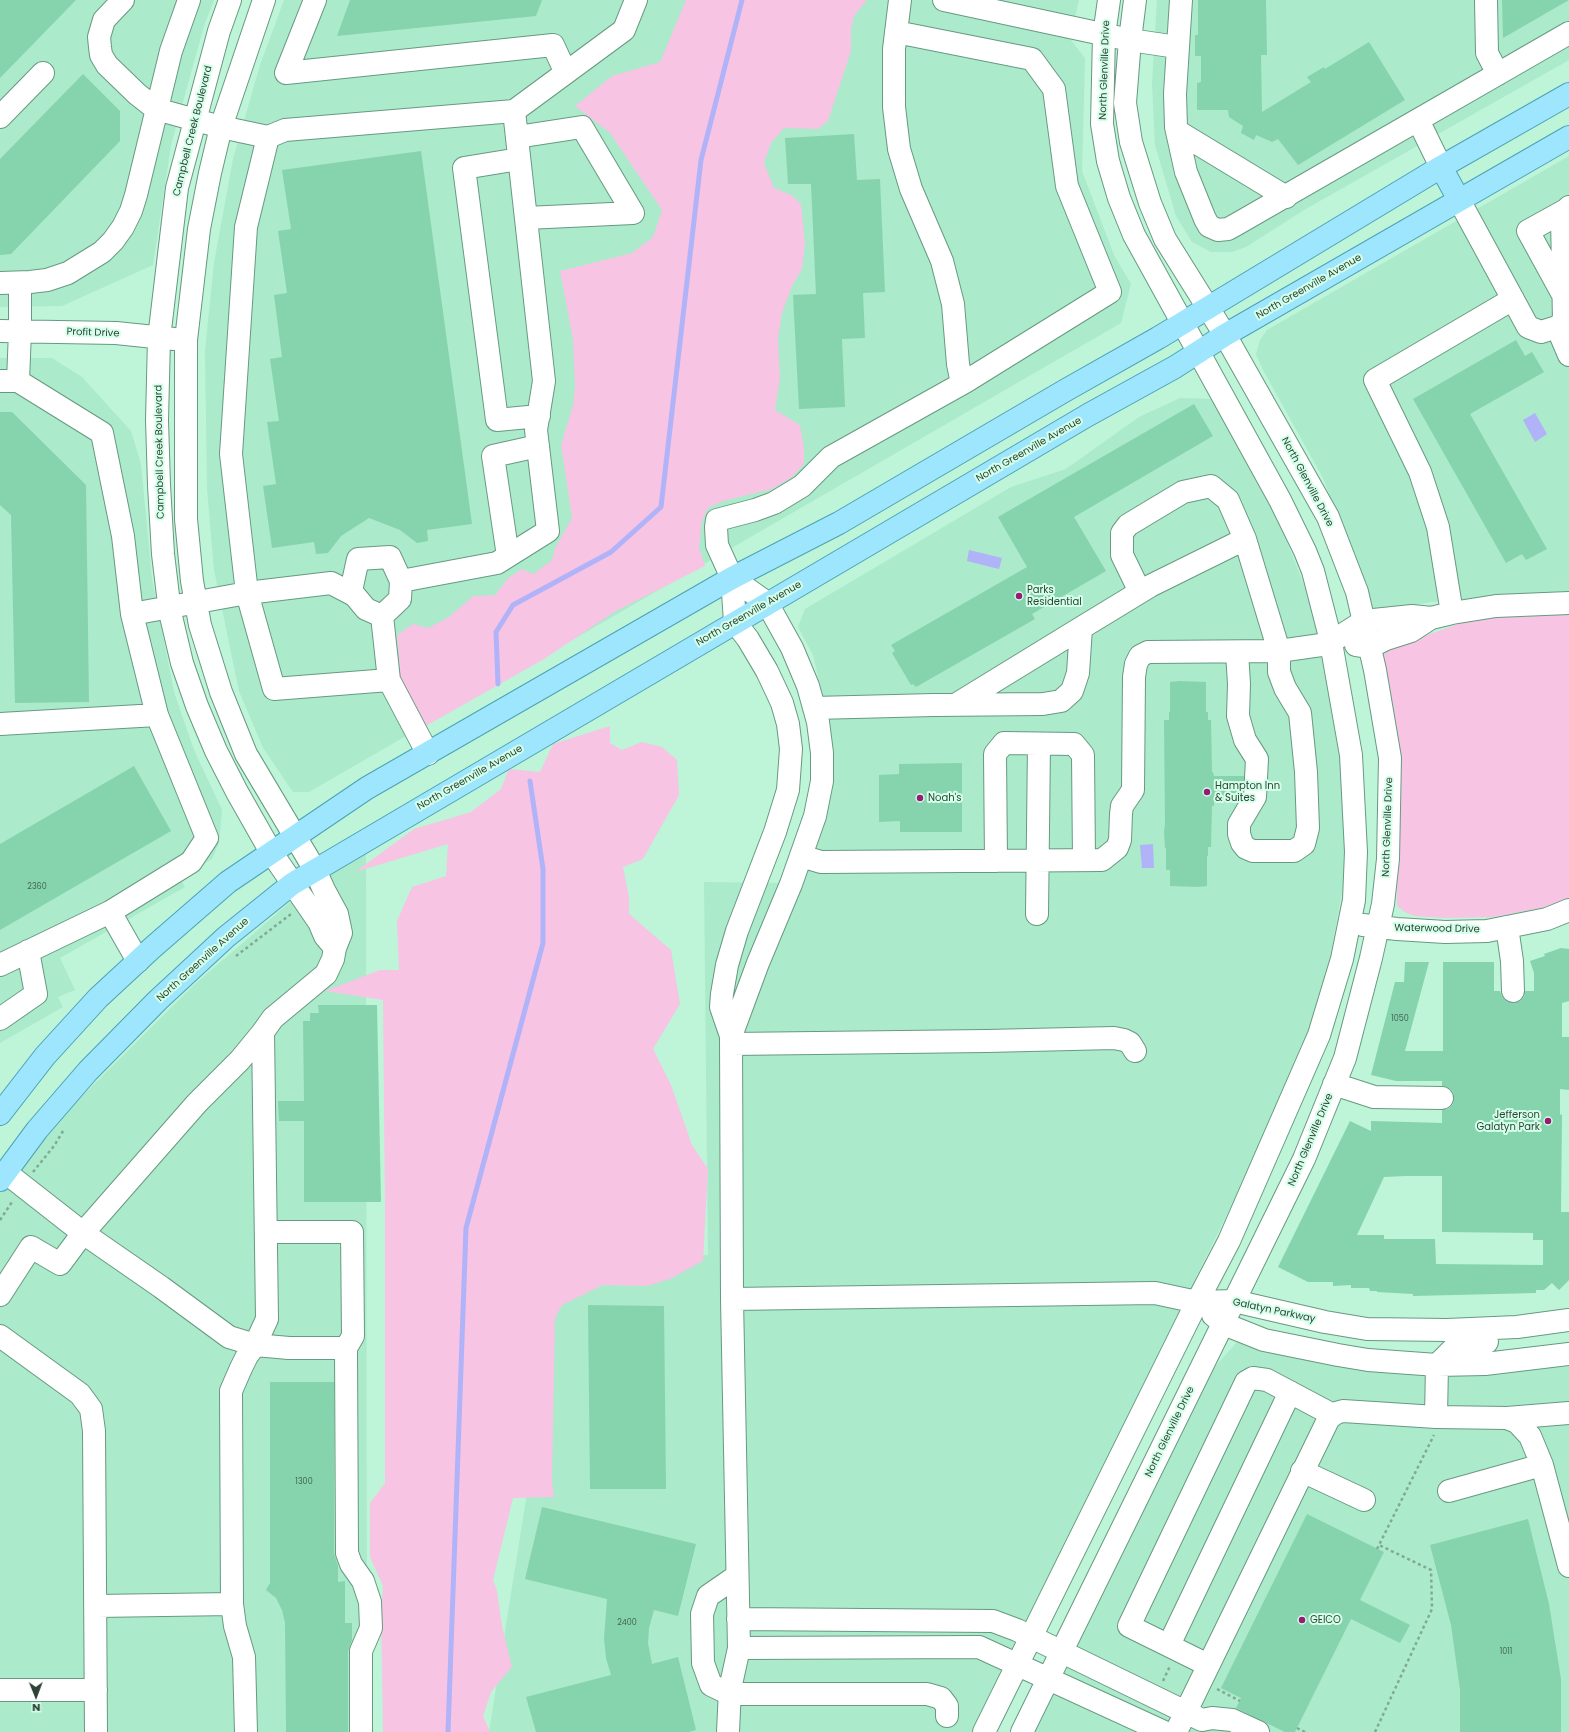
<!DOCTYPE html>
<html>
<head>
<meta charset="utf-8">
<style>
	body { margin:0 }
	#map { position:relative; width:1569px; height:1732px; overflow:hidden; background:#bef4d8; font-family:Poppins,sans-serif }
	canvas { display:block }
	.north { position:absolute; left:16px; top:1676px; width:40px; height:40px; -webkit-text-stroke:3px #d4ffe8; paint-order:stroke; rotate:179deg; font-size:11px; font-weight:700; line-height:16px; text-align:center; color:#2d4338 }
	.north::after { content:''; display:block; margin:auto; width:14px; height:18px; background:#2d4338; clip-path:polygon(50% 0,100% 100%,50% 72%,0 100%) }
</style>
</head>
<body>
<div id="map">
<canvas width="1569" height="1732"></canvas>
<div class="north">N</div>
</div>
<script>
const ctx = document.querySelector('canvas').getContext('2d');
ctx.lineJoin = 'round';
function paint(path, color) {
  ctx.fillStyle = color;
  ctx.fill(path, 'evenodd');
}
function toPath(rows) {
  const path = new Path2D();
  for (const r of rows) {
    path.moveTo(r[0], r[1]);
    for (let i = 2; i < r.length; i += 2) path.lineTo(r[i], r[i + 1]);
  }
  return path;
}
function stroke(path, color, width, dash) {
  ctx.strokeStyle = color;
  ctx.lineWidth = width;
  ctx.lineCap = dash ? 'butt' : 'round';
  ctx.setLineDash(dash || []);
  ctx.stroke(path);
}
function label(font, color, halo, rows, align = 'center') {
  ctx.font = font + ' Poppins,sans-serif';
  ctx.lineWidth = 4;
  ctx.setLineDash([]);
  ctx.textBaseline = 'middle';
  ctx.strokeStyle = halo;
  ctx.fillStyle = color;
  for (const [text, x, y, turn = 0] of rows) {
    ctx.save();
    ctx.translate(x, y);
    ctx.rotate((+turn || 0) * Math.PI / 180);
    ctx.textAlign = isNaN(turn) ? turn : align;
    if (halo) ctx.strokeText(text, 0, 0);
    ctx.fillText(text, 0, 0);
    ctx.restore();
  }
}
const built = toPath([
	[0,0,214,0,204,26,171,145,153,265,62,306,0,307],
	[284,0,1079,0,1070,39,1085,58,1082,171,1114,255,1131,284,1121,323,309,792,293,792,263,748,239,691,214,570,207,489,205,350,214,263,233,159,260,65],
	[1157,0,1569,0,1569,60,1304,210,1246,247,1232,252,1211,252,1192,242,1176,216,1155,145,1152,84],
	[1569,156,1569,597,1568,591,1431,602,1382,611,1372,608,1323,478,1263,370,1256,354,1260,340,1267,330],
	[0,358,52,358,82,377,131,431,141,464,152,579,174,692,194,750,222,810,219,843,212,859,179,876,185,887,60,958,75,990,58,997,63,1007,0,1043],
	[1180,398,1211,399,1222,416,1277,517,1318,620,1339,689,1346,851,1344,882,1322,1000,1279,1109,972,1732,489,1732,563,1267,708,1255,704,882,792,883,829,796,830,728,813,655,798,627,805,609,1011,487,1066,469,1139,417],
	[366,851,367,1732,0,1732,0,1193,40,1138,194,985,289,903],
	[1238,1341,1282,1353,1383,1371,1495,1375,1569,1364,1569,1732,1034,1732,1212,1370]
]);
const green = toPath([
	[686,0,867,0,854,16,851,29,851,51,828,121,818,129,784,128,771,143,764,163,774,188,791,195,801,204,805,244,802,269,792,286,782,313,778,338,780,378,775,410,800,425,804,448,804,464,792,477,772,489,723,501,708,508,702,521,699,547,705,566,616,611,544,659,424,727,399,684,400,670,397,635,413,624,428,628,449,617,473,596,495,595,508,578,522,569,533,574,552,560,555,548,572,518,561,445,573,405,575,387,573,340,560,271,632,253,653,237,662,210,610,133,575,106,612,76,660,62],
	[1569,612,1569,899,1545,907,1494,917,1445,918,1414,916,1405,912,1397,906,1396,756,1383,663,1384,655,1389,648,1467,621,1500,615],
	[610,726,610,743,622,750,642,742,662,747,677,760,679,795,643,859,623,867,629,897,629,914,671,950,680,1004,653,1049,671,1085,692,1145,708,1169,703,1261,670,1279,647,1286,603,1285,562,1305,555,1318,552,1481,554,1497,513,1498,493,1580,497,1591,502,1626,512,1667,491,1692,483,1716,490,1732,383,1732,381,1615,383,1586,370,1557,370,1503,385,1483,385,1203,383,1000,325,991,380,970,399,970,397,921,412,887,446,876,448,844,355,872,414,829,471,812,501,789,509,769,540,772,553,744]
]);
const water = toPath([
	[1535,413,1547,434,1535,442,1523,420],
	[969,550,1002,558,999,569,967,561],
	[1153,844,1154,868,1142,868,1140,845]
]);
const stream = toPath([
	[498,684,496,632,513,605,611,552,661,507,701,160,742,0],
	[448,1732,466,1228,543,943,543,869,530,781]
]);
const building = toPath([
	[0,0,76,0,0,78],
	[350,0,542,0,536,16,337,36],
	[1198,0,1266,0,1267,55,1261,55,1262,112,1311,82,1307,77,1324,67,1325,69,1369,42,1405,100,1298,165,1278,139,1272,142,1256,135,1254,140,1241,133,1243,126,1229,117,1228,110,1197,110,1197,83,1201,82,1201,56,1195,56,1195,35,1198,35],
	[1502,0,1569,0,1503,38],
	[83,74,120,111,120,141,11,254,0,255,0,159],
	[854,134,857,180,880,179,885,292,863,293,865,338,842,339,845,407,799,409,793,295,816,294,811,184,788,184,785,138],
	[421,151,472,524,427,530,428,541,417,543,400,530,369,518,341,536,328,553,316,554,314,542,272,548,263,486,276,484,267,422,279,421,270,359,282,357,274,295,287,293,278,231,291,229,282,170],
	[1516,340,1525,356,1532,352,1544,372,1470,414,1547,549,1526,560,1522,554,1506,563,1413,399],
	[1194,404,1213,436,1074,517,1106,571,1032,614,1035,619,916,687,913,684,911,685,892,653,895,651,891,645,1027,567,998,517],
	[0,412,12,412,86,485,89,702,15,703,11,515,0,505],
	[1179,681,1206,682,1206,712,1208,712,1208,720,1211,720,1212,772,1213,772,1214,776,1244,776,1243,793,1238,801,1214,802,1214,806,1212,806,1211,847,1208,847,1208,856,1207,856,1207,886,1198,887,1170,886,1170,870,1166,870,1166,848,1165,848,1164,832,1165,824,1164,720,1169,720,1169,712,1170,712,1170,682],
	[962,763,962,832,900,832,900,821,879,822,879,775,899,774,899,764],
	[134,766,171,831,0,930,0,844],
	[1561,948,1569,949,1569,1001,1562,1003,1562,1037,1569,1037,1569,1090,1560,1089,1560,1115,1562,1114,1561,1212,1569,1212,1569,1280,1559,1290,1552,1283,1544,1290,1536,1290,1536,1293,1413,1296,1413,1294,1377,1292,1377,1291,1370,1291,1369,1288,1351,1288,1351,1285,1333,1286,1333,1282,1308,1282,1278,1267,1350,1121,1371,1131,1371,1121,1442,1123,1442,1110,1448,1109,1453,1104,1454,1099,1453,1092,1449,1088,1442,1086,1442,1081,1396,1081,1371,1075,1395,982,1404,982,1405,962,1429,962,1405,1051,1443,1051,1443,962,1494,962,1494,991,1500,991,1502,997,1507,1002,1514,1003,1520,1001,1524,997,1525,991,1534,991,1534,973,1530,961,1545,956,1544,954],
	[1405,1176,1442,1176,1442,1232,1533,1233,1533,1240,1543,1240,1543,1265,1436,1264,1435,1239,1384,1239,1384,1235,1357,1235,1384,1177],
	[318,1005,377,1005,381,1202,304,1202,304,1121,279,1121,278,1101,304,1101,303,1021,310,1021,310,1013,319,1013],
	[588,1305,664,1306,666,1489,590,1489],
	[270,1382,334,1382,334,1553,338,1566,338,1582,345,1581,345,1623,352,1623,352,1640,348,1651,348,1732,286,1732,285,1623,282,1610,276,1598,266,1590,270,1583],
	[542,1507,696,1544,678,1616,654,1610,649,1628,648,1643,652,1664,678,1657,696,1730,689,1732,536,1732,526,1697,611,1675,606,1658,604,1638,607,1599,525,1579],
	[1307,1514,1384,1552,1360,1600,1410,1625,1400,1643,1351,1619,1295,1732,1285,1732,1236,1708,1241,1698,1221,1688],
	[1528,1519,1549,1604,1561,1679,1561,1732,1460,1732,1460,1690,1451,1625,1430,1545]
]);
const path = toPath([
	[236,956,291,914],
	[33,1172,54,1146,63,1131],
	[0,1220,12,1202],
	[1377,1549,1434,1435],
	[1163,1681,1170,1666],
	[1217,1689,1240,1701],
	[1297,1728,1305,1732],
	[1375,1732,1432,1609,1431,1570,1379,1545]
]);
const minor = toPath([
	[123,0,104,20,99,37,100,47,101,55,107,65,137,94,156,109,221,127,268,137],
	[230,0,219,31,177,188,159,338,157,420,159,485,163,554,170,612,182,663,197,706,216,751,237,792,271,852,319,922,325,936,335,948],
	[315,0,286,73,553,45,566,73],
	[900,0,894,49,894,107,899,149,911,189,942,261,953,304,958,364,960,374,965,382],
	[944,0,1130,40,1177,47],
	[1181,0,1175,94,1176,127,1186,172,1205,219,1209,226,1218,230,1228,229,1237,224,1569,33],
	[1486,0,1487,53,1498,74],
	[514,111,624,30,636,0],
	[0,117,43,73],
	[1418,120,1441,167],
	[1177,131,1286,197],
	[517,137,582,127,633,213,526,218],
	[519,159,464,168,497,420,539,416],
	[1459,200,1528,327,1541,332,1557,327,1569,355],
	[0,283,30,282,47,280,68,273,102,252,113,241,123,227,131,211,136,195,171,51,189,0],
	[1562,293,1528,231,1566,210],
	[1557,327,1564,321,1562,218,1566,210,1569,207],
	[0,331,116,333,174,339],
	[0,381,18,381,20,331,20,283],
	[18,381,102,433,123,536,132,614,157,715,207,838,191,862,110,912],
	[508,556,493,456,538,446],
	[390,557,401,581,400,599,382,616,366,609,351,591,358,559,390,557],
	[1140,592,1122,555,1122,533,1128,525,1183,492,1211,486,1228,500,1245,539],
	[1452,613,1438,527,1420,472,1375,380,1513,299],
	[132,614,247,593,331,583,354,595],
	[382,616,389,680,428,754],
	[1356,645,1370,647,1386,639,1411,631,1431,618,1452,613,1496,606,1569,603],
	[389,680,274,689,247,593,231,454,246,227,268,137,285,130,514,111,544,381,536,430,548,531,497,563,401,581],
	[957,704,1081,628],
	[814,708,934,705,1043,704,1061,701,1072,691,1078,673,1081,628,1150,586,1245,539,1279,651,1279,672,1285,688,1300,713,1306,772,1308,828,1304,844,1294,851,1253,851,1246,848,1242,843,1239,834,1239,824,1255,797,1257,759,1245,740,1238,716,1239,684,1237,652],
	[0,724,157,715],
	[801,856,821,862,1102,860,1117,848,1120,840,1121,814,1122,806,1133,790,1134,677,1136,664,1140,656,1148,652,1279,651,1321,645,1331,642,1364,621,1412,616,1431,618],
	[996,861,995,754,1004,743,1074,744,1083,755,1084,860],
	[1037,914,1039,744],
	[1363,925,1397,929,1445,932,1487,931,1547,919,1569,910],
	[1507,927,1512,961,1513,991],
	[0,965,110,912,138,961],
	[0,1019,36,994,28,951],
	[731,1036,758,963,791,884,815,816,822,781,822,753,818,722,808,686,792,648,767,603,732,578],
	[731,1044,987,1041,1114,1038,1124,1040,1130,1043,1135,1051],
	[1334,1084,1374,1097,1442,1098],
	[5,1172,83,1233,161,1287,229,1337,255,1345,289,1348,346,1348,353,1336,352,1232,266,1232],
	[0,1295,31,1247,60,1264,83,1233,197,1103,240,1060,263,1032],
	[732,1299,1155,1293,1197,1302,1234,1301,1325,1322,1367,1329,1447,1330,1517,1327,1569,1320],
	[1213,1315,1224,1324,1264,1340,1338,1355,1368,1360,1437,1365,1485,1364,1569,1354],
	[0,1336,80,1394,91,1409,94,1431,96,1732],
	[1487,1342,1459,1343,1437,1365,1436,1417,1507,1418,1517,1422,1530,1436,1542,1465,1569,1566],
	[346,1348,347,1553,351,1564,363,1581,370,1602,371,1628,361,1651,361,1732],
	[1507,1418,1569,1413],
	[1302,1471,1364,1500],
	[1449,1491,1542,1465],
	[737,1576,708,1596,702,1614,703,1663,711,1685,730,1694,927,1694,941,1698,947,1706,947,1716],
	[96,1606,232,1604],
	[738,1619,993,1621,1017,1630,1202,1720,1212,1718,1232,1720,1258,1732],
	[1169,1645,1290,1392],
	[739,1648,979,1647,1164,1732],
	[1208,1665,1129,1626,1246,1382,1253,1378,1267,1380,1333,1415],
	[0,1690,96,1690],
	[246,1732,244,1657,235,1626,232,1604,231,1391,241,1368,247,1356,255,1345,267,1319,263,1032,273,1018,326,974,333,959,335,948,341,933,337,914,324,890,315,870,246,754,221,692,200,625,192,581,186,519,186,340,199,229,210,173,221,127,264,0],
	[728,1732,730,1689,739,1648,732,1299,731,1036,721,1007,722,994,727,965,737,931,775,832,788,790,791,749,788,724,782,703,767,671,748,639,735,622,732,578,717,545,716,527,717,520,755,510,774,503,802,486,831,457,965,382,1110,292,1067,186,1054,89,1032,59,896,32],
	[984,1732,1197,1302,1229,1241,1319,1035,1342,959,1354,900,1356,852,1351,755,1330,637,1313,571,1305,551,1280,500,1134,235,1119,198,1108,161,1102,124,1104,35,1109,0],
	[1022,1732,1304,1159,1345,1058,1371,958,1383,904,1388,859,1390,758,1375,670,1357,592,1328,517,1225,335,1165,239,1150,203,1131,142,1125,103,1130,40,1135,0],
	[1176,1732,1329,1418,1336,1413,1343,1411,1436,1417]
]);
const major = toPath([
	[1441,167,1459,200],
	[0,1114,45,1056,98,998,152,948,228,882,367,788,732,578,839,523,1066,390,1158,338,1441,167,1569,94],
	[0,1180,37,1130,88,1071,158,1000,226,937,292,884,1088,415,1175,367,1225,335,1569,137]
]);
const markers = [
	[1019,596,4,"#961b75"],
	[1207,792,4,"#961b75"],
	[920,798,4,"#961b75"],
	[1548,1121,4,"#961b75"],
	[1302,1620,4,"#961b75"]
];
const numberNames = [
	["2360",37,887],
	["1050",1400,1019],
	["1300",304,1482],
	["2400",627,1623],
	["1011",1506,1652]
];
const streetNames = [
	["North Glenville Drive",1105,70,-88],
	["Campbell Creek Boulevard",193,131,-76],
	["North Greenville Avenue",1309,287,-30],
	["Profit Drive",93,333,2],
	["North Greenville Avenue",1029,450,-30],
	["Campbell Creek Boulevard",160,452,-91],
	["North Glenville Drive",1307,482,62],
	["North Greenville Avenue",749,614,-30],
	["North Greenville Avenue",470,778,-30],
	["North Glenville Drive",1388,827,-88],
	["Waterwood Drive",1437,929,1],
	["North Greenville Avenue",203,960,-42],
	["North Glenville Drive",1311,1140,-67],
	["Galatyn Parkway",1274,1311,12],
	["North Glenville Drive",1170,1432,-64]
];
const poiNames = [
	["Parks",1027,590],
	["Residential",1027,602],
	["Hampton Inn",1215,786],
	["& Suites",1215,798],
	["Noah's",928,798],
	["Jefferson",1540,1115,"right"],
	["Galatyn Park",1540,1127,"right"],
	["GEICO",1310,1620]
];
paint(built, '#abeaca');
paint(green, '#f7c4e3');
paint(water, '#b0b3f8');
stroke(stream, '#b0b3f8', 5);
paint(building, '#85d4ad');
stroke(minor, '#679a80', 24);
stroke(major, '#4ca2b7', 24);
stroke(path, '#81aa95', 2.5, [3, 3]);
stroke(minor, '#fff', 22);
stroke(major, '#9de6fd', 22);
for (const [x, y, r, color] of markers) {
  const dot = new Path2D();
  dot.arc(x, y, r, 0, 2 * Math.PI);
  ctx.fillStyle = color;
  ctx.fill(dot);
  stroke(dot, '#d4ffe8', 1.5);
}
label('8px', '#436755', null, numberNames);
label('10px', '#2d4338', '#d4ffe8', streetNames);
label('10px', '#2d4338', '#d4ffe8', poiNames, 'left');
</script>
</body>
</html>
